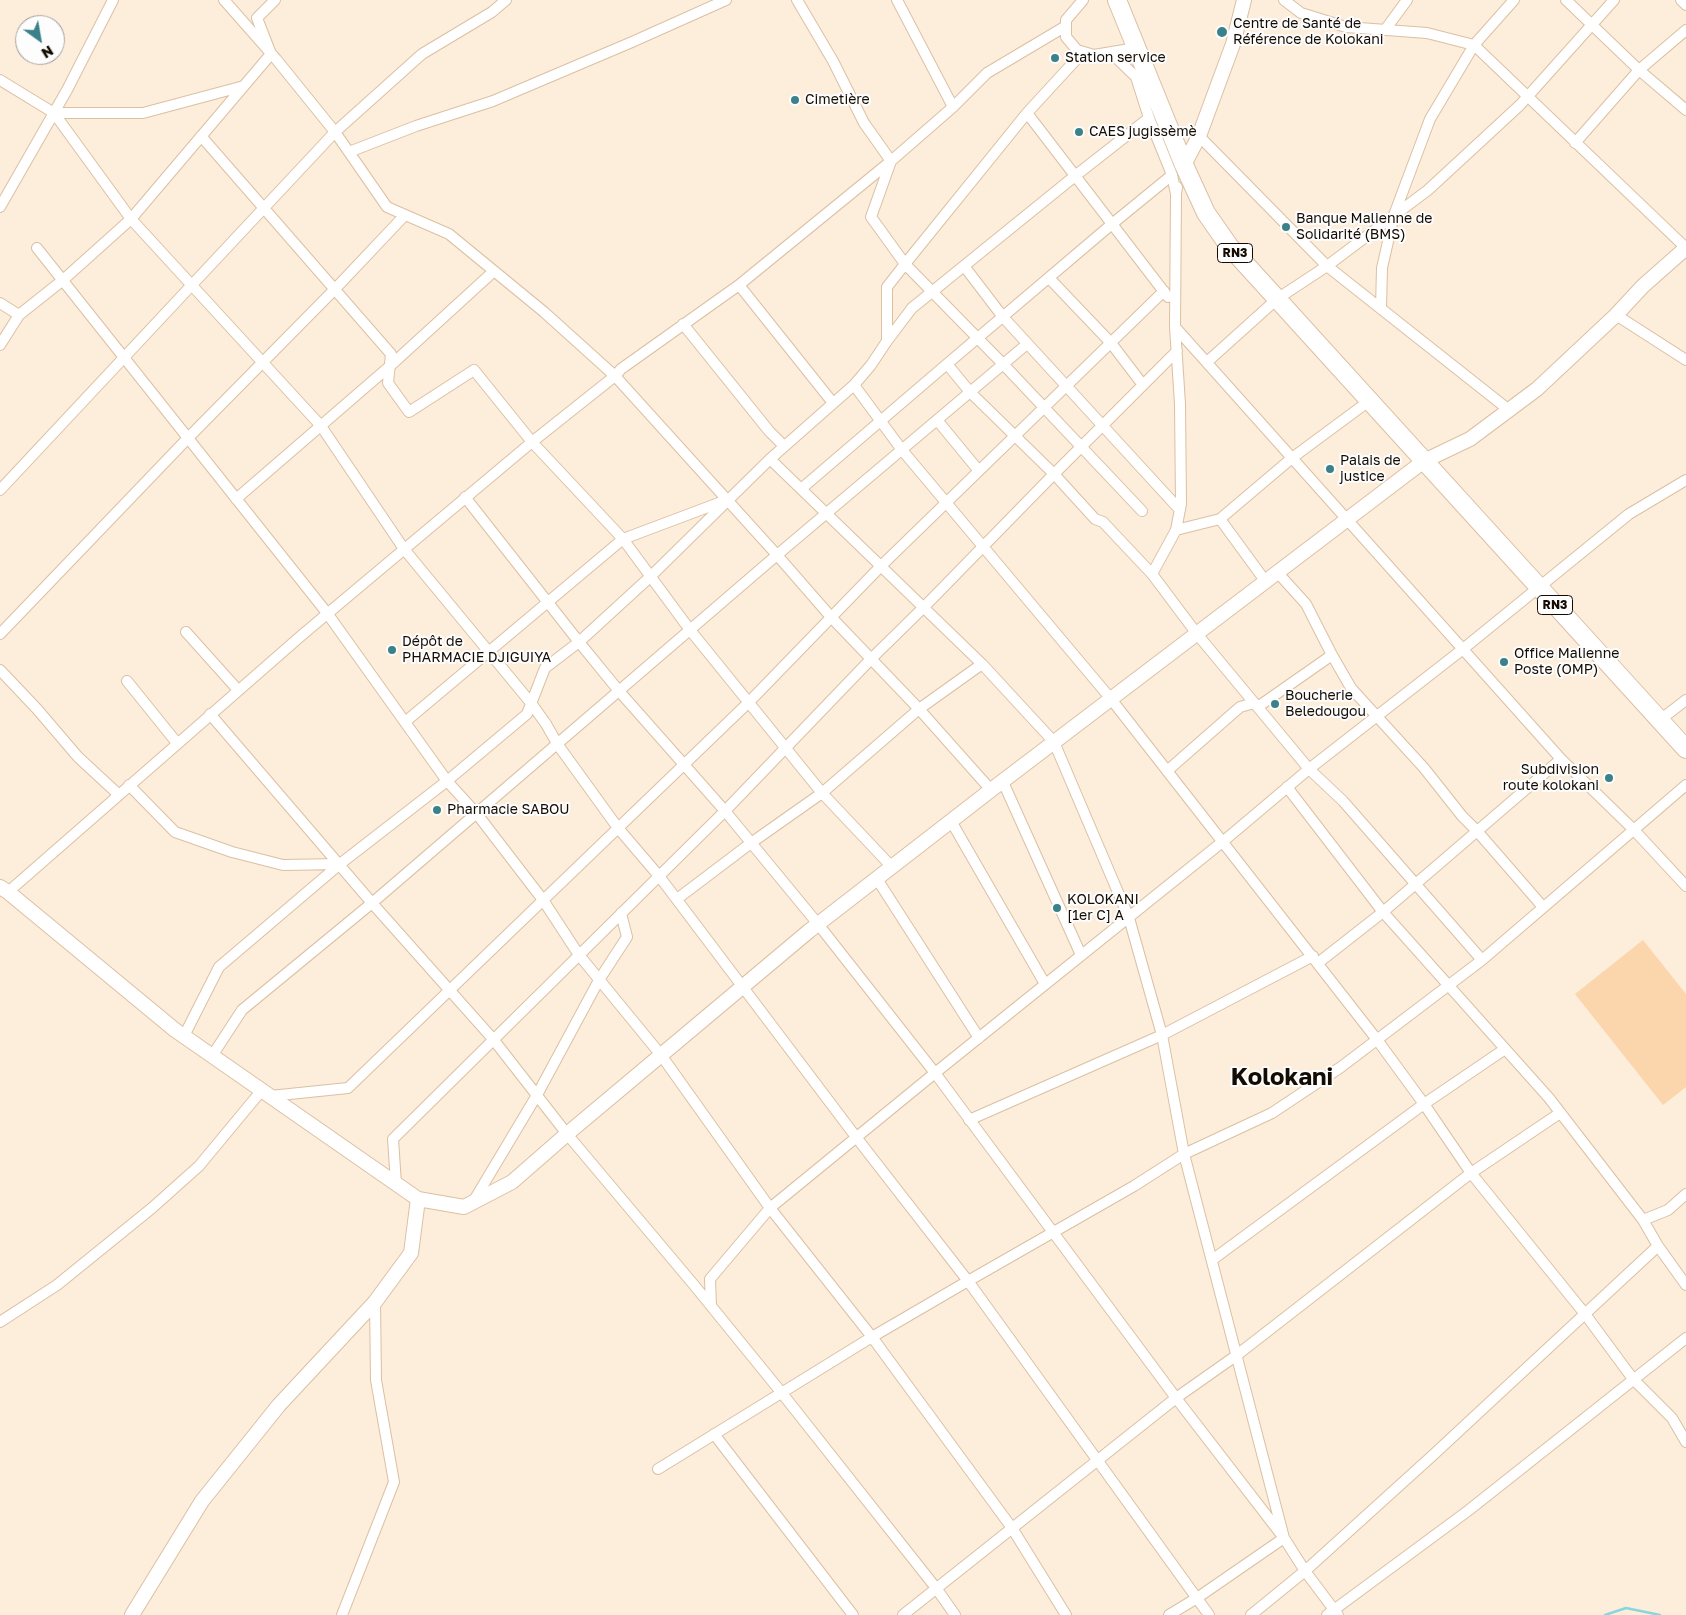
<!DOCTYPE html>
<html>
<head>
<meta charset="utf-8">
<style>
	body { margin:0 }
	#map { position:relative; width:1686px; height:1615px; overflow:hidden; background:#fdeddb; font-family:"Golos Text",sans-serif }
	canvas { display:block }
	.north { position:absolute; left:15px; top:15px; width:50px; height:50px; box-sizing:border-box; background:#fdfdfd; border:1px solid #a09d99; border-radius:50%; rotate:148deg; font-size:14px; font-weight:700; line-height:20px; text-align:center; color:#140c03 }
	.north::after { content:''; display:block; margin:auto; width:18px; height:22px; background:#3a8189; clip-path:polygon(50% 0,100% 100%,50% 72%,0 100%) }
</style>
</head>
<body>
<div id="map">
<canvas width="1686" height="1615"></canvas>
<div class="north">N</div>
</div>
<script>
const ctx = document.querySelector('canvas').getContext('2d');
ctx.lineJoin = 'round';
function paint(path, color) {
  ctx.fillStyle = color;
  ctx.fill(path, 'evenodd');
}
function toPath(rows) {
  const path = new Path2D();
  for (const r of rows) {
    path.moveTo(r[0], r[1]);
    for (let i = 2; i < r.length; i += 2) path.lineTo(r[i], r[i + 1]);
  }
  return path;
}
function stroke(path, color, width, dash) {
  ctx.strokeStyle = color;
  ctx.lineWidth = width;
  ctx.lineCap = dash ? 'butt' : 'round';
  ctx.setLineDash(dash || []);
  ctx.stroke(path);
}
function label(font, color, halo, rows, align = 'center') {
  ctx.font = font + ' "Golos Text",sans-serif';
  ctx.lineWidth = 4;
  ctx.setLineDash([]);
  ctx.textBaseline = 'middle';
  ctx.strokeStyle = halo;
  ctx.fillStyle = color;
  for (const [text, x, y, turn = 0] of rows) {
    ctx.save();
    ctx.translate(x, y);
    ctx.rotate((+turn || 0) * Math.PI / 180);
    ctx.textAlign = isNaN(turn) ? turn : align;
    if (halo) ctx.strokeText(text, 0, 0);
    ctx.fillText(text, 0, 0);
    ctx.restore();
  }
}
const green = toPath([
	[1643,940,1686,994,1686,1087,1663,1105,1575,994]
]);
const stream = toPath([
	[1605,1615,1626,1608,1660,1615]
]);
const minor = toPath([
	[224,0,276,59,335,132,387,207,449,234,544,312,615,376,777,555,831,617,919,709,991,790],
	[797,0,833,61,864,123,891,161,871,217,905,264,1003,364,1142,511],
	[897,0,953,107],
	[1083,0,1066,20,1066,37,1077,50,1094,55,1136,48],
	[1284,0,1301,13,1346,27,1427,33,1474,45,1686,248],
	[1566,0,1639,70,1686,110],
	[1681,0,1686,5],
	[1385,30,1407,0],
	[1111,53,1136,77,1149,118],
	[0,80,54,113],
	[244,86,143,113,54,113,131,219,321,426,404,549,531,703,546,724,558,745,618,828,659,876,856,1137,968,1281,1209,1615],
	[1027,113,1168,297],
	[201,136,391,354,388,383,409,412,474,370,532,442,623,539,690,630,822,793,892,867],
	[1199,136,1327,266,1509,410],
	[1575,143,1639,70,1686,30],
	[349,152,416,126,493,101,632,42,726,0],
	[1176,194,1172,175,1112,224,947,364,970,392,1054,474,1095,519,1103,522,1152,574,1197,634,1309,769,1343,801,1482,960],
	[0,207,67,90,113,0],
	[37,248,327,613,447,781,477,814,543,900,579,955,661,1055,770,1208,872,1337,1012,1528,1066,1615],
	[964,266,1003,317,1180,510],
	[1049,278,1111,343,1143,385],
	[739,285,833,403],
	[0,303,19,315],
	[1381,308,1382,268,1394,215,1430,119,1474,45,1514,0],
	[1616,315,1686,360],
	[683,324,769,431,784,446],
	[1175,327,1561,759,1634,830,1686,886],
	[887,341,887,287,905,264,1027,113,1083,52],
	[0,345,19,315,63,280,131,219,271,54,257,18,275,0],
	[1207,362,1277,299,1327,266,1428,190,1520,105,1614,0],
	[854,385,902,450,1111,699,1378,1041,1424,1104,1471,1173,1585,1314,1633,1379,1672,1418,1686,1442],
	[937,420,979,471],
	[770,459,982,664,1054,742,1129,918,1162,1035,1184,1154,1284,1538,1305,1571,1338,1615],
	[801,489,947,364],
	[0,490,335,132,422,54,492,12,506,0],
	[465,497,579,642,619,691,725,811,818,924,935,1073,1176,1398,1284,1538,1197,1598,1169,1615],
	[236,499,390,366,494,271],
	[1220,519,1266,582],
	[1176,530,1220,519,1292,458,1369,401],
	[1278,573,1306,604,1332,655,1351,688,1424,768,1462,816,1477,831,1543,907],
	[1152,574,1176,530,1181,504,1180,404,1175,327,1176,194,1177,187],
	[186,632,238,690],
	[0,634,188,438,335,289,405,215],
	[0,670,37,709,78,757,118,794],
	[127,681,177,743],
	[210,714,372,903,493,1039,567,1134,694,1285,781,1392,936,1588,955,1615],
	[1660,720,1686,700],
	[405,722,623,539,724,501],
	[1167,771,1240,707,1254,703,1259,706,1332,655],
	[1003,782,1081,955],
	[129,785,175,832,232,852,283,865,340,864],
	[1287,787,1383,912,1549,1098,1643,1220,1658,1246,1686,1285],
	[951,821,1045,984],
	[877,879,979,1038],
	[8,892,302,635,532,442,615,376,621,369,739,285,891,161,953,107,987,73,1066,26],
	[677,899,751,843,822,793,919,709,982,664],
	[1318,963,1383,912,1561,759],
	[184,1036,219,967,340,864,447,781,527,714,545,668,579,642,650,577,770,459,854,385,871,365,887,341,912,308,1075,176,1149,118,1172,175],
	[212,1056,242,1010,372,903,777,555,1027,344],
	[270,1096,348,1088,749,702,881,566,1164,291],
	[969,1120,1162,1035,1313,956],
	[396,1184,393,1139,725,811,871,659,924,607,1054,474,1177,351],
	[473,1202,537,1095,599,980,627,937,621,913],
	[1643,1220,1668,1210,1686,1194],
	[1212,1260,1424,1104,1505,1049],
	[711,1306,710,1279,770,1208,935,1073,1226,839,1309,769,1463,649,1629,514,1686,480],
	[0,1322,57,1285,152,1208,199,1166,262,1090],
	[714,1434,853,1615],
	[658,1469,872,1337,968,1281,1134,1186,1184,1154,1272,1113,1341,1067,1482,960,1686,785],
	[342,1615,394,1482,376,1380,375,1302],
	[903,1615,1176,1398,1237,1355,1471,1173,1560,1113],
	[1251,1615,1305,1571,1432,1456,1658,1246],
	[1327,1615,1469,1510,1686,1338]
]);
const tertiary = toPath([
	[1184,165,1199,136,1233,44,1244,0],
	[0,887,8,892,175,1030,418,1199,464,1207,512,1182,567,1134,809,931,991,790,1424,461,1470,439,1537,389,1616,315,1643,286,1686,248],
	[132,1615,202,1501,279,1405,375,1302,411,1253,418,1199]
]);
const trunk = toPath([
	[1117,0,1184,165,1206,213,1229,246,1686,749]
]);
const markers = [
	[1222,32,6,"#3a8189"],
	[1055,58,5,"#3a8189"],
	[795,100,5,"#3a8189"],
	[1079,132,5,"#3a8189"],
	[1286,227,5,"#3a8189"],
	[1330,469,5,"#3a8189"],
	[392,650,5,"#3a8189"],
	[1504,662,5,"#3a8189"],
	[1275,704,5,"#3a8189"],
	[1609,778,5,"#3a8189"],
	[437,810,5,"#3a8189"],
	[1057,908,5,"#3a8189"]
];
const shields = [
	[1235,253,35],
	[1555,605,35]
];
const shieldNames = [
	["RN3",1235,253],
	["RN3",1555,605]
];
const poiNames = [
	["Centre de Santé de",1233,24],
	["Référence de Kolokani",1233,40],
	["Station service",1065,58],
	["Cimetière",805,100],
	["CAES jugissèmè",1089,132],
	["Banque Malienne de",1296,219],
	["Solidarité (BMS)",1296,235],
	["Palais de",1340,461],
	["justice",1340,477],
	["Dépôt de",402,642],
	["PHARMACIE DJIGUIYA",402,658],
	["Office Malienne",1514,654],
	["Poste (OMP)",1514,670],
	["Boucherie",1285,696],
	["Beledougou",1285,712],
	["Subdivision",1599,770,"right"],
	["route kolokani",1599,786,"right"],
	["Pharmacie SABOU",447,810],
	["KOLOKANI",1067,900],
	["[1er C] A",1067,916]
];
const townNames = [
	["Kolokani",1282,1077]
];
paint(green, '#fbd5ab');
stroke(stream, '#88d7df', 2.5);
stroke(minor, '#dbc0a3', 12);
stroke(tertiary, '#dbc0a3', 16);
stroke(trunk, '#dbc0a3', 20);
stroke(minor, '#fff', 10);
stroke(tertiary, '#fff', 14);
stroke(trunk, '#fff', 18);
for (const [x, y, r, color] of markers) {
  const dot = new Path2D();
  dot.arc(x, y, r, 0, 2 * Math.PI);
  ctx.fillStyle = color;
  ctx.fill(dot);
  stroke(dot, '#fdfdfd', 2);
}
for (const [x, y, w] of shields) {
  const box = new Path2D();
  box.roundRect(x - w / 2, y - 9.5, w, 19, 4);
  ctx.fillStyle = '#fdfdfd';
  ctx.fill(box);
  stroke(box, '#140c03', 1);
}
label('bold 12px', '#140c03', null, shieldNames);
label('14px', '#140c03', '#fdfdfd', poiNames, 'left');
label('bold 24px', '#140c03', '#fdfdfd', townNames);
</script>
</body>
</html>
